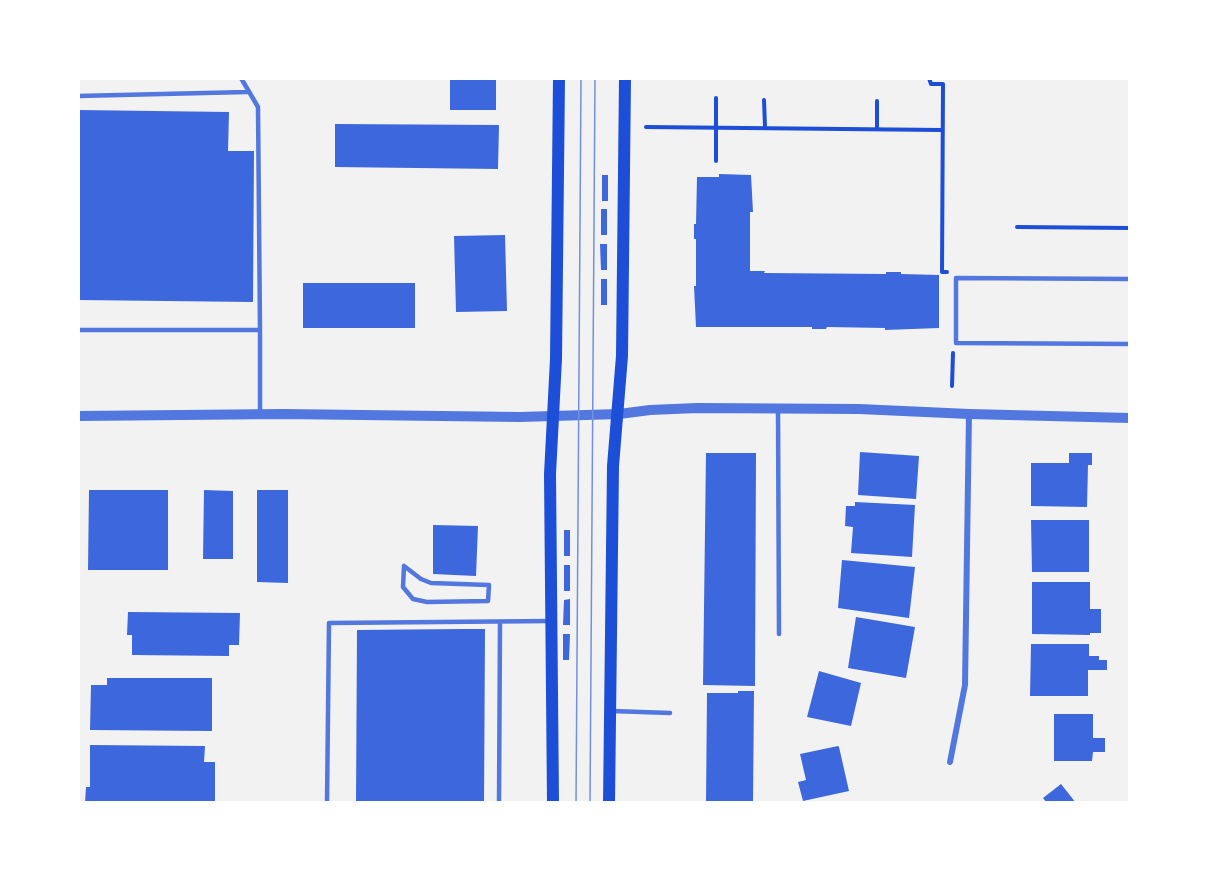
<!DOCTYPE html>
<html>
<head>
<meta charset="utf-8">
<style>
	body { margin:0 }
	#map { position:relative; width:1208px; height:881px; overflow:hidden; background:#f2f2f2; font-family:Karla,sans-serif }
	canvas { display:block }
	.frame { position:absolute; inset:0; border:80px solid #fff; pointer-events:none }
</style>
</head>
<body>
<div id="map">
<canvas width="1208" height="881"></canvas>
<div class="frame"></div>
</div>
<script>
const ctx = document.querySelector('canvas').getContext('2d');
ctx.lineJoin = 'round';
function paint(path, color) {
  ctx.fillStyle = color;
  ctx.fill(path, 'evenodd');
}
function toPath(rows) {
  const path = new Path2D();
  for (const r of rows) {
    path.moveTo(r[0], r[1]);
    for (let i = 2; i < r.length; i += 2) path.lineTo(r[i], r[i + 1]);
  }
  return path;
}
function stroke(path, color, width, dash) {
  ctx.strokeStyle = color;
  ctx.lineWidth = width;
  ctx.lineCap = dash ? 'butt' : 'round';
  ctx.setLineDash(dash || []);
  ctx.stroke(path);
}
const building = toPath([
	[450,78,496,78,496,110,450,110],
	[78,110,229,112,228,151,254,151,253,302,78,300],
	[335,124,499,125,498,169,335,167],
	[719,174,751,175,753,212,750,212,750,271,765,271,764,273,886,274,886,272,901,272,901,274,939,275,939,328,885,330,885,328,827,327,826,329,812,329,812,327,696,327,694,286,696,286,696,239,694,239,694,224,696,224,697,177,719,177],
	[602,175,608,175,608,201,602,201],
	[601,209,607,209,607,235,601,235],
	[505,235,507,311,456,312,454,236],
	[600,244,607,244,607,270,601,270],
	[601,279,607,279,607,305,601,305],
	[303,283,415,283,415,328,303,328],
	[860,452,919,456,916,499,858,495],
	[706,453,756,453,755,686,703,685],
	[1069,453,1092,453,1092,465,1088,465,1087,507,1031,506,1031,463,1069,463],
	[89,490,168,490,168,570,88,570],
	[204,490,233,491,233,559,203,559],
	[257,490,288,490,288,583,257,582],
	[855,502,915,505,912,557,851,553,853,527,845,526,846,506,855,506],
	[1031,520,1089,520,1089,572,1032,572],
	[433,525,478,526,476,576,433,574],
	[564,530,570,530,570,556,564,556],
	[842,560,915,567,909,618,838,608],
	[564,565,570,565,570,591,564,591],
	[1032,582,1090,582,1090,609,1101,609,1101,633,1090,633,1090,635,1032,634],
	[570,599,570,625,563,625,564,600],
	[128,612,240,613,239,645,229,645,229,656,132,655,132,635,127,635],
	[856,617,915,627,906,678,848,668],
	[462,629,485,629,484,803,356,803,357,630],
	[563,634,570,634,569,660,563,660],
	[1031,644,1089,644,1089,656,1099,656,1099,660,1107,660,1107,670,1088,670,1088,696,1030,696],
	[819,671,861,683,851,726,807,717],
	[107,678,212,678,212,731,90,730,91,685,107,685],
	[738,691,754,691,753,803,706,803,707,693,738,693],
	[1054,714,1093,714,1093,738,1105,738,1105,752,1093,752,1092,761,1054,761],
	[90,745,205,746,204,762,215,762,215,803,85,803,86,787,90,787],
	[838,746,839,747,849,791,803,801,798,782,806,780,800,754],
	[1061,784,1076,803,1047,803,1043,798]
]);
const path = toPath([
	[929,78,931,84,943,84,942,272,947,272],
	[716,98,716,161],
	[764,100,765,127],
	[877,101,877,129],
	[646,127,942,130],
	[1017,227,1130,228],
	[952,386,953,353]
]);
const service = toPath([
	[241,78,258,107,260,330],
	[78,96,247,92],
	[1130,279,956,278,956,343,1130,344],
	[78,330,260,330,260,414],
	[778,409,779,634],
	[404,566,421,579,431,583,489,585,488,601,427,602,413,599,403,587,404,566],
	[612,711,670,713],
	[327,803,329,623,551,621],
	[499,803,500,623]
]);
const minor = toPath([
	[950,762,965,685,969,414]
]);
const tertiary = toPath([
	[78,416,283,414,520,417,619,414,650,410,697,408,859,409,969,414,1130,418]
]);
const secondary = toPath([
	[553,803,550,474,556,359,559,78],
	[609,803,613,466,622,356,625,78]
]);
const tram = toPath([
	[576,803,581,78],
	[590,803,595,78]
]);
paint(building, '#3d67dc');
stroke(path, '#1d4ed8', 4);
stroke(service, '#5277de', 4.5);
stroke(minor, '#5277de', 6);
stroke(tertiary, '#5277de', 10);
stroke(secondary, '#1d4ed8', 12);
stroke(tram, '#7290e2', 1.5);
</script>
</body>
</html>
